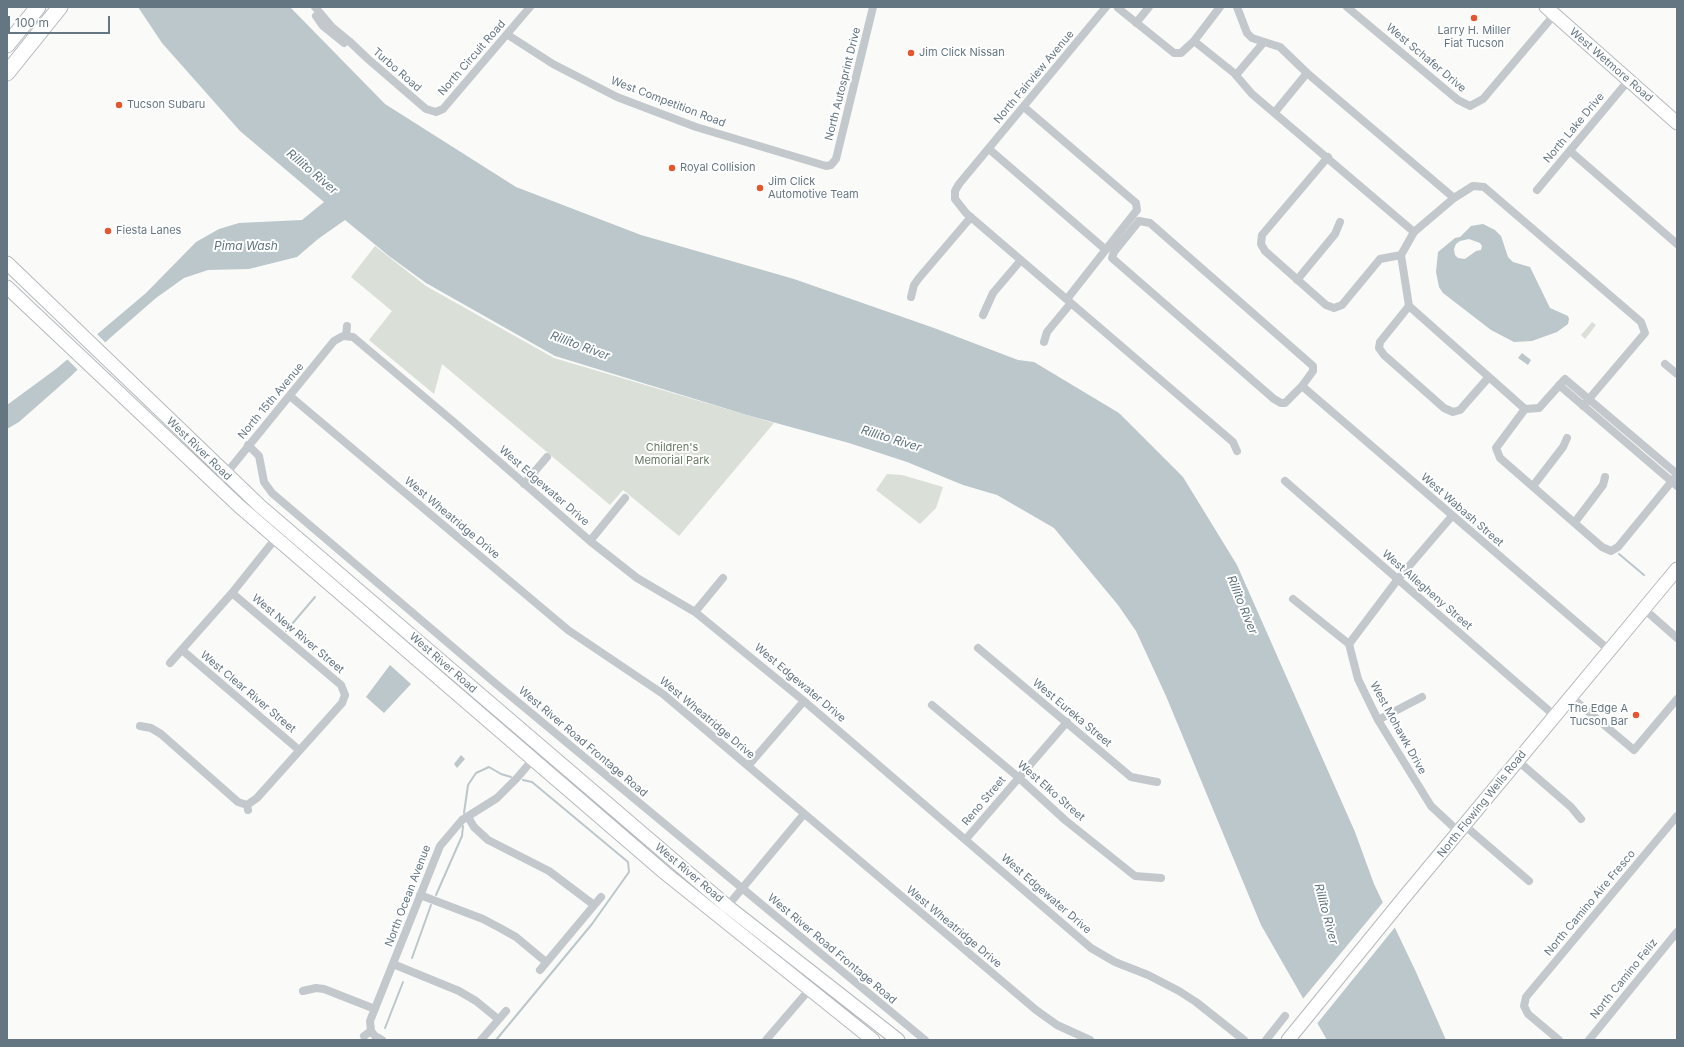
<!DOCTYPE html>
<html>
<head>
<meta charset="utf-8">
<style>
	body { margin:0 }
	#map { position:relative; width:1684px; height:1047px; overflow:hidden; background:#fafaf8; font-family:Inter,sans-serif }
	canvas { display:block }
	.frame { position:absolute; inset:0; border:8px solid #657683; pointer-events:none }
	.scale { position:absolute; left:8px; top:16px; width:102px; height:18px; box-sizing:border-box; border:2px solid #657683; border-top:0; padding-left:5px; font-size:12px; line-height:14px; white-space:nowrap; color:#657683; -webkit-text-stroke:3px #fff; paint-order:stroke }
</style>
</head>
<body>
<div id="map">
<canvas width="1684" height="1047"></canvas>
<div class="frame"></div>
<div class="scale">100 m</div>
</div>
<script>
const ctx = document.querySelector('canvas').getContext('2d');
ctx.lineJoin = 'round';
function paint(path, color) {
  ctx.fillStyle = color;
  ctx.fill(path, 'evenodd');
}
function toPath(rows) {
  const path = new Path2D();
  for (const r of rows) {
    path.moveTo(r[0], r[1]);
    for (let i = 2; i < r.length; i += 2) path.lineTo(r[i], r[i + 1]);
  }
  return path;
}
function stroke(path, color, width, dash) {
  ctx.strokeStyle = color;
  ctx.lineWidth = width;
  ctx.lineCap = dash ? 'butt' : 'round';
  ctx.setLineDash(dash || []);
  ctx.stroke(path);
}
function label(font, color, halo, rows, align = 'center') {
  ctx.font = font + ' Inter,sans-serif';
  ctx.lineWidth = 4;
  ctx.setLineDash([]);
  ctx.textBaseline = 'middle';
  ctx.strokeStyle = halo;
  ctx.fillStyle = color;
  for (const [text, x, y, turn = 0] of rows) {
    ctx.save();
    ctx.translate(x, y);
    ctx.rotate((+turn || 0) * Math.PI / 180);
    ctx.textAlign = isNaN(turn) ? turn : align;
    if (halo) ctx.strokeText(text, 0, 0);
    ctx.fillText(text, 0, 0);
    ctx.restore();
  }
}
const green = toPath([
	[375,246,426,286,554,358,774,423,679,536,623,490,610,505,442,364,434,394,369,340,392,311,351,277],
	[1592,322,1596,325,1585,339,1581,335],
	[887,474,902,475,943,487,936,508,920,524,876,490]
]);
const water = toPath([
	[138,7,290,7,385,104,516,187,641,235,794,279,934,328,1018,360,1034,362,1119,413,1183,477,1237,565,1355,832,1374,884,1416,972,1446,1040,1327,1040,1261,925,1166,696,1136,631,1118,605,1054,528,997,495,963,485,907,462,849,443,747,415,555,356,426,283,389,256,345,220,318,239,297,257,249,269,208,270,184,278,156,298,110,338,70,377,19,422,7,429,7,405,56,369,146,293,196,242,219,229,239,223,302,220,324,202,240,131,162,43],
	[1483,224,1495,230,1501,236,1508,257,1513,262,1530,267,1550,308,1568,316,1569,319,1568,324,1557,332,1532,341,1514,342,1491,330,1443,293,1439,287,1436,272,1438,252,1455,238,1460,237,1471,226],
	[1469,239,1480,243,1482,246,1481,250,1476,251,1465,259,1458,258,1455,255,1454,249,1456,244,1460,241],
	[1522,353,1531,360,1528,365,1518,358],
	[390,665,411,684,384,713,366,697],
	[461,755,465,759,457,768,454,764]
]);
const pier = toPath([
	[96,333,107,344,79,371,66,358],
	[1384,901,1396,926,1316,1025,1302,1000]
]);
const stream = toPath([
	[1619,554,1644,575],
	[286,631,315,597],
	[464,813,468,785,476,773,489,767,501,774,511,777],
	[436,895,462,836,463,826],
	[412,958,431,905],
	[385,1028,403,982],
	[496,1040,592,924,629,872,628,862,532,782,523,780]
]);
const street = toPath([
	[315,7,332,27,349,41,368,59,426,109,436,112,443,109,530,7],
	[1106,7,959,184,955,191,955,199,966,213,1233,442,1237,451],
	[1237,7,1247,33,1252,38,1280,47,1307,73,1454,198],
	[1347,7,1458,100,1470,106,1483,99,1554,15],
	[1118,8,1174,53,1181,53,1194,41,1234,73,1252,94,1414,232],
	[316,16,323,26,344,43],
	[1136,23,1149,7],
	[508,35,553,64,617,97,696,127,826,166,831,165,836,159,873,7],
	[1194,41,1220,7],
	[1236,75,1264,42],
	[1024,107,1136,203,1137,210,1067,299],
	[1275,112,1307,73],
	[989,149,1106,250],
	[1570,151,1677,244],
	[1328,157,1262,235,1261,244,1265,251,1326,305,1334,308,1342,305,1380,259,1401,255,1414,232,1454,198,1473,186,1484,187,1641,322,1645,333,1583,406],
	[1537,190,1628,81],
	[1139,221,1150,223,1313,366,1313,371,1302,386,1285,403,1281,403,1274,399,1112,258,1114,252,1139,221],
	[1401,255,1409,306,1525,409],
	[1297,280,1335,234,1340,222],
	[911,297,914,285,919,278,971,217],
	[1409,306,1380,342,1379,348,1384,355,1444,408,1453,412,1460,410,1488,378],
	[983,315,993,293,1021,260],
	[346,336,347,326],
	[1044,342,1047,332,1071,303],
	[1665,364,1677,374],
	[1559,385,1677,486],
	[1302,386,1609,650],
	[290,396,568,630,663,694,1036,1010,1057,1025,1090,1040],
	[248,445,259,456,264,482,272,493,495,683,925,1040],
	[1677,474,1565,379,1539,408,1525,409,1496,448,1500,458,1602,547,1611,551,1618,547,1677,475],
	[1285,481,1555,716],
	[524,484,547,457],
	[216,486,334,341,343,336,353,337,455,423,590,541,637,578,695,612,804,701,1091,948,1115,962,1148,975,1179,991,1196,1002,1244,1040],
	[1533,486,1563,447,1567,438],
	[1575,522,1603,485,1605,477],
	[590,541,625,498],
	[232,593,341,685,345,695],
	[1293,599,1349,644,1358,679,1378,720,1431,806,1459,832],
	[1644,609,1677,638],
	[695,612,723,578],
	[1349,644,1398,579,1452,516],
	[978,648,1131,777,1157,782],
	[182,650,299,750],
	[170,663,232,593,276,538],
	[1571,697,1634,750,1677,699],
	[932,705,1018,777,1065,820,1135,876,1161,878],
	[1378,720,1422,697],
	[140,726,151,728,161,734,238,802,247,805,248,810],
	[1518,761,1571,807,1581,819],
	[748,766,804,701],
	[247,805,257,798,342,703,345,695],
	[468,817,474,827,488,840,549,871,594,905],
	[1464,825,1529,881],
	[966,839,1067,722],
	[420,895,483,919,500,928,516,937,546,962],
	[725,909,804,814],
	[393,964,459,991,476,1001,498,1019],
	[540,970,601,897],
	[303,991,316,988,324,989,375,1009],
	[364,1036,371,1031],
	[382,1040,375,1036,371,1031,370,1021,440,846,462,820,497,798,517,778,534,758],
	[481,1040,506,1011],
	[766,1040,809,990],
	[1266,1040,1285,1016],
	[1559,1040,1528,1014,1524,1006,1526,997,1677,816],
	[1589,1040,1677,932]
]);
const primary = toPath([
	[1546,7,1677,123],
	[7,263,260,506,727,906,898,1040],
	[7,287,239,506,665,873,873,1040],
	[1288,1040,1406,895,1677,569]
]);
const highway = toPath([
	[7,45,38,7],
	[7,73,60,7]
]);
const markers = [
	[1474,18,4,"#e4572e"],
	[911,53,4,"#e4572e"],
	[119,105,4,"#e4572e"],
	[672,168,4,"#e4572e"],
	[760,188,4,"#e4572e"],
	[108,231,4,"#e4572e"],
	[1636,715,4,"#e4572e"]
];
const poiNames = [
	["Larry H. Miller",1474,31,"center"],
	["Fiat Tucson",1474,44,"center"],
	["Jim Click Nissan",919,53],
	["Tucson Subaru",127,105],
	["Royal Collision",680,168],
	["Jim Click",768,182],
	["Automotive Team",768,195],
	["Fiesta Lanes",116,231],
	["The Edge A",1628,709,"right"],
	["Tucson Bar",1628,722,"right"]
];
const streetNames = [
	["North Circuit Road",472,58,-49],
	["West Schafer Drive",1426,58,40],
	["West Wetmore Road",1611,65,41],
	["Turbo Road",397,70,41],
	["North Fairview Avenue",1034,77,-50],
	["North Autosprint Drive",843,84,-76],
	["West Competition Road",668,102,21],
	["North Lake Drive",1574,128,-50],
	["North 15th Avenue",271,401,-50],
	["West River Road",199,449,44],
	["West Edgewater Drive",544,486,41],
	["West Wabash Street",1462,510,41],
	["West Wheatridge Drive",452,518,40],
	["West Allegheny Street",1427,590,41],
	["West New River Street",298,634,40],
	["West River Road",443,663,41],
	["West Edgewater Drive",800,683,40],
	["West Clear River Street",248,692,40],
	["West Eureka Street",1072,713,40],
	["West Wheatridge Drive",707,718,40],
	["West Mohawk Drive",1398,728,61],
	["West River Road Frontage Road",583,742,40],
	["West Elko Street",1051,791,41],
	["Reno Street",984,801,-50],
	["North Flowing Wells Road",1482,804,-51],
	["West River Road",689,873,40],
	["West Edgewater Drive",1046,894,41],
	["North Ocean Avenue",408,896,-69],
	["North Camino Aire Fresco",1590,903,-50],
	["West Wheatridge Drive",954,927,40],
	["West River Road Frontage Road",832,949,40],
	["North Camino Feliz",1624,979,-51]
];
const parkNames = [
	["Children's",672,448],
	["Memorial Park",672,461]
];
const waterNames = [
	["Rillito River",312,172,40],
	["Pima Wash",246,246],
	["Rillito River",580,346,20],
	["Rillito River",891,439,17],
	["Rillito River",1242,605,68],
	["Rillito River",1326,914,75]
];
paint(green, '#dadfd7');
paint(water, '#bbc7cb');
paint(pier, '#fafaf8');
stroke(stream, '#bbc7cb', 2);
stroke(primary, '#b5babe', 15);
stroke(highway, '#b4b9bd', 17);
stroke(street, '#c3c8cc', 8);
stroke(primary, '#fff', 13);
stroke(highway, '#fff', 15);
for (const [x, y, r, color] of markers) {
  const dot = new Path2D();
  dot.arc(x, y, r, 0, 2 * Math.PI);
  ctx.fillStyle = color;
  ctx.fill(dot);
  stroke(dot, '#fff', 1.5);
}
label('11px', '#657683', '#fff', poiNames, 'left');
label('11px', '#657683', '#fff', streetNames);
label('11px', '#687a64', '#fff', parkNames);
label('italic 12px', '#60757c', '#fff', waterNames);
</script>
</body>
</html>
